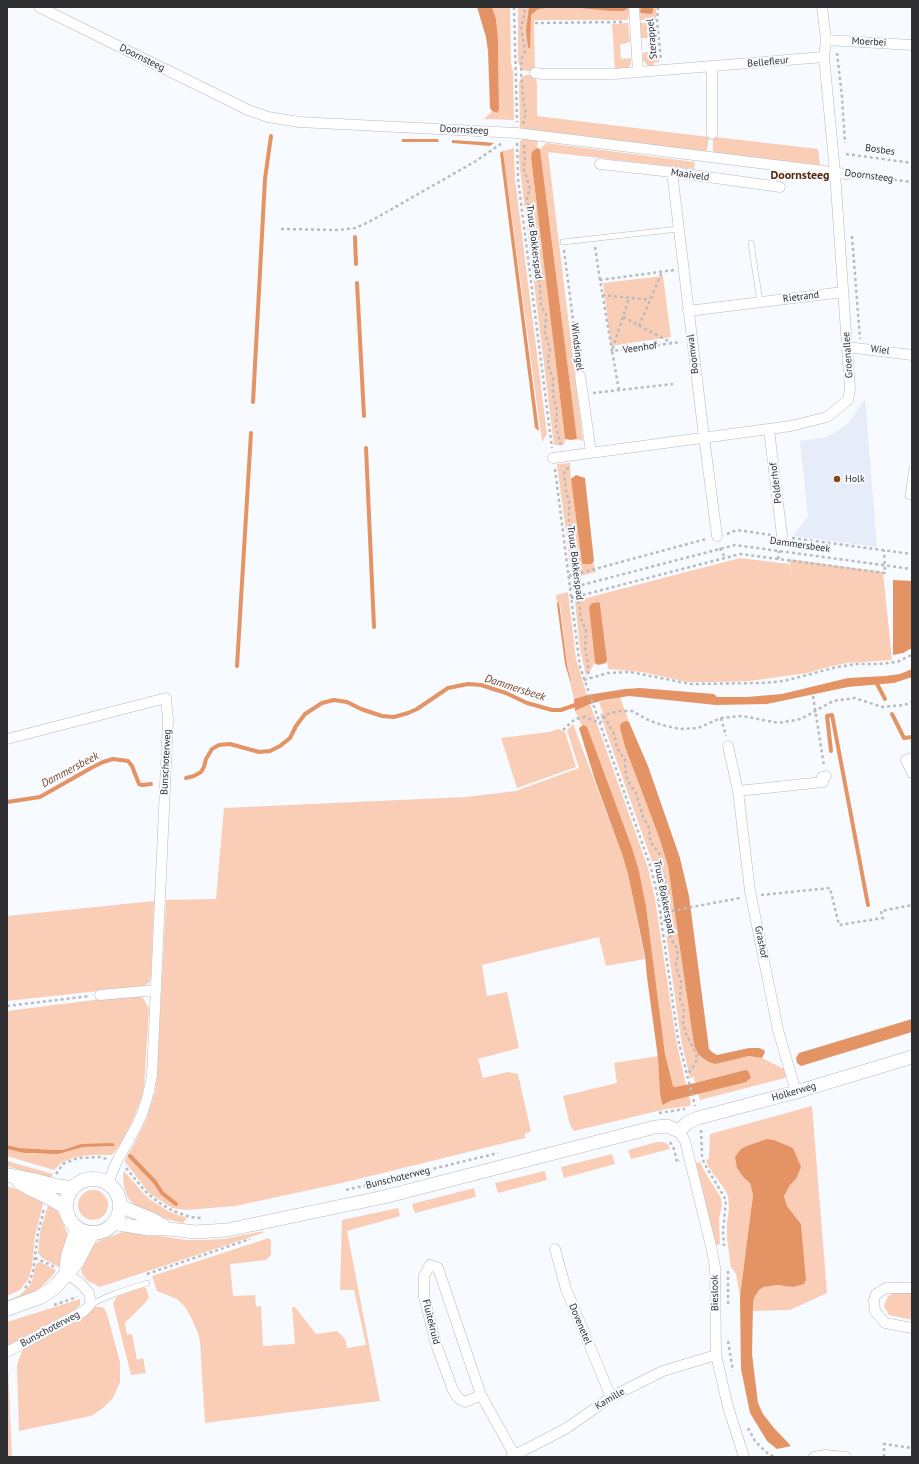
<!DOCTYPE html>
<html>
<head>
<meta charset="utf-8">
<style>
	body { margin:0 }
	#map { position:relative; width:919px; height:1464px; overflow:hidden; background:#f7faff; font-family:"PT Sans",sans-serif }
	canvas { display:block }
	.frame { position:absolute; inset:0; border:8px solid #2f2f31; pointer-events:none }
</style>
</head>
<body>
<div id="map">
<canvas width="919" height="1464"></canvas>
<div class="frame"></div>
</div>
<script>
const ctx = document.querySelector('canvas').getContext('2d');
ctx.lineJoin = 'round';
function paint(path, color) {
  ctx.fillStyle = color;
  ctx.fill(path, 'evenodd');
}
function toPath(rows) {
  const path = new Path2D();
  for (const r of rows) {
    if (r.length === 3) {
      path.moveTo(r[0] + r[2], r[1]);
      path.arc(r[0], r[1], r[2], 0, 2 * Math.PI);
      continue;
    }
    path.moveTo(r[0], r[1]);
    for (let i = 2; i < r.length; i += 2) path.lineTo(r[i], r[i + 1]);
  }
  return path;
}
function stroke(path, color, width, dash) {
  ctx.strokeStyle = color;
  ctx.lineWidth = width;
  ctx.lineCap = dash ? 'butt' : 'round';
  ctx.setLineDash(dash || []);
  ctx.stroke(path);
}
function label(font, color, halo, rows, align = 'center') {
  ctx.font = font + ' "PT Sans",sans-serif';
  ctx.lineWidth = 4;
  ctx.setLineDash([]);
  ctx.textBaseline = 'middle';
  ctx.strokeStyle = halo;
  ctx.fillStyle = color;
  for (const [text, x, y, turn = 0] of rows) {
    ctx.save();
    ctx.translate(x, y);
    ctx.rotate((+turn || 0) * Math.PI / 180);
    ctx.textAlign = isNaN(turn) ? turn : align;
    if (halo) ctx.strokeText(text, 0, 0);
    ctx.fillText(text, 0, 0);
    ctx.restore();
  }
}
const built = toPath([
	[865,398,877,547,793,536,808,516,800,441,823,438,836,432,848,423,856,413]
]);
const green = toPath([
	[492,7,510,7,511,63,513,72,514,120,484,119,492,111,497,113,499,110,498,39,496,19],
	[518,7,630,7,628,20,534,20,535,71,526,71,521,69,518,62],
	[638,7,656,7,656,20,639,20],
	[628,23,630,42,620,45,621,59,631,58,631,64,628,68,615,70,612,24],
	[639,23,655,23,659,62,654,63,654,67,648,66,643,60,643,53,652,51,651,38,641,38],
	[526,75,535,75,537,84,537,116,709,137,707,150,705,152,520,130,519,83,521,78],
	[716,137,818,149,820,165,713,153,713,138],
	[525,138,538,139,537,148,531,154,531,157,565,439,564,445,554,445,521,178,519,159,520,141],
	[546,143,695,162,694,169,548,152,583,441,577,439,540,149],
	[514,148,515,179,547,434,542,442,503,151],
	[663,276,671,337,611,346,603,283],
	[570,463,571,479,596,572,572,578,557,464],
	[740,558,789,564,792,580,789,559,883,572,892,660,847,663,832,666,807,673,750,681,714,682,688,682,642,672,608,669,600,604,598,602,592,603,589,607,595,663,586,676,580,649,575,601],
	[568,592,576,659,587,695,574,699,570,683,572,683,571,681,567,665,560,603,558,603,557,604,556,595],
	[620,697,629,722,626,721,621,723,625,747,659,837,668,866,694,1045,698,1054,740,1058,749,1056,762,1058,784,1069,786,1076,785,1078,700,1100,698,1094,750,1080,745,1070,695,1083,694,1077,690,1078,681,1039,661,898,654,867,600,714,603,713,599,702],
	[590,704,648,868,655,899,676,1040,686,1085,675,1087,673,1086,665,1054,646,906,639,871,583,725,582,726,575,711],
	[573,724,622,854,628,874,645,959,606,966,599,937,482,965,487,996,507,992,519,1048,478,1059,483,1078,508,1072,518,1074,531,1132,525,1133,525,1138,342,1183,235,1206,186,1210,172,1208,149,1193,125,1162,126,1158,133,1146,146,1120,155,1092,157,1076,166,900,216,899,224,808,466,797,516,791,579,768,567,730],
	[559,729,565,732,576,767,517,788,501,738,549,732],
	[154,901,151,975,150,982,144,986,7,1001,7,916],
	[133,995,141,997,144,999,149,1009,144,1087,141,1099,132,1122,119,1146,112,1155,88,1155,73,1158,61,1163,54,1170,7,1156,7,1149,24,1153,39,1154,67,1151,83,1147,115,1146,81,1144,63,1150,55,1150,19,1148,7,1145,7,1011],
	[658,1056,660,1094,663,1105,670,1101,689,1096,691,1103,690,1106,666,1109,574,1131,570,1125,563,1096,617,1083,614,1063],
	[812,1106,827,1293,790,1310,752,1311,754,1298,759,1290,769,1285,787,1286,793,1287,806,1280,801,1224,787,1206,784,1196,790,1185,796,1179,760,1141,749,1145,744,1178,750,1183,753,1195,740,1296,736,1274,731,1267,727,1238,727,1222,729,1209,728,1196,725,1190,708,1166,706,1160,709,1159,710,1134],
	[657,1142,662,1142,668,1144,670,1149,631,1159,628,1150],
	[612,1154,615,1164,564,1178,561,1167],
	[7,1161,53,1174,51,1179,7,1166],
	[700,1162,706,1174,721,1198,722,1205,719,1219,720,1244,716,1245,696,1163],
	[124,1171,143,1193,152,1201,170,1212,187,1218,183,1223,174,1221,157,1216,135,1206,128,1198,124,1187,123,1175],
	[545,1171,547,1180,498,1193,495,1183],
	[7,1186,44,1200,35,1236,32,1266,29,1278,20,1290,7,1296],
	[474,1188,476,1197,415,1213,412,1204],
	[93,1205,15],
	[49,1202,57,1210,65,1228,69,1240,63,1258,59,1267,42,1258,38,1253,40,1232],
	[398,1208,400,1216,347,1231,380,1401,205,1423,200,1342,198,1333,190,1315,185,1307,177,1299,157,1291,152,1276,269,1238,271,1241,271,1255,266,1260,230,1264,233,1296,255,1295,256,1307,261,1306,263,1346,295,1344,292,1307,295,1307,316,1334,337,1331,345,1339,347,1348,366,1345,354,1290,340,1290,342,1220],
	[125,1231,187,1240,203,1240,224,1239,263,1231,263,1233,100,1287,88,1281,82,1274,81,1267,92,1246,99,1241],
	[40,1262,56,1270,53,1275,41,1287,34,1292,7,1303,7,1301,20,1295,30,1285,33,1278,36,1264],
	[143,1287,146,1288,149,1297,146,1302,125,1323,127,1335,132,1334,137,1360,143,1358,146,1373,131,1375,113,1303,117,1296],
	[912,1291,912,1320,889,1315,884,1306,888,1296,895,1292],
	[80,1299,80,1305,74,1311,7,1347,7,1322],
	[96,1307,101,1307,104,1308,107,1314,120,1362,120,1382,113,1398,103,1408,91,1416,19,1431,17,1365,22,1351,26,1346],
	[7,1367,8,1367,12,1457,7,1457]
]);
const water = toPath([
	[477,7,492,7,496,19,498,39,499,110,497,113,492,111,490,108,488,51,486,37],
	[529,7,553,7,538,9,531,15,530,49,528,47,526,31],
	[570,7,626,7,627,8,627,9,623,11,611,11],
	[641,7,653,7,653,12,651,14,642,13,640,12],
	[402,139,438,139,439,142,402,142],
	[452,140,484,142,494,143,490,146,452,143],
	[537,148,540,149,577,439,571,440,565,439,531,157,532,152],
	[503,151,539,431,535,428,500,153],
	[576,475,585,478,594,561,591,564,583,564,582,563,571,479],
	[893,580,912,581,912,648,903,653,893,655],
	[559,602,567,665,571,681,571,684,565,664,557,604],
	[599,602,600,604,607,660,606,663,598,665,595,663,589,607,592,603],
	[912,669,912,677,894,683,848,687,767,704,716,705,629,696,604,700,590,704,575,711,574,699,587,695,625,689,640,688,714,694,717,697,747,697,782,694,848,678,885,676,900,674],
	[626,721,629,722,648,766,680,858,689,896,709,1049,712,1052,717,1055,749,1048,759,1048,764,1050,765,1052,762,1058,749,1056,715,1064,709,1062,703,1058,698,1054,694,1045,668,866,659,837,625,747,620,727,621,723],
	[583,725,587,727,632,848,639,871,646,906,665,1054,673,1086,675,1087,695,1083,745,1070,748,1071,751,1078,746,1082,670,1101,663,1105,662,1103,660,1094,658,1058,647,977,645,956,628,874,622,854,595,780,579,728],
	[912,1019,912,1032,801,1066,797,1063,796,1058,799,1053],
	[767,1139,774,1140,793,1148,801,1167,796,1179,790,1185,784,1196,787,1206,801,1224,806,1280,804,1284,793,1287,777,1285,764,1287,759,1290,754,1298,753,1304,752,1354,758,1403,763,1414,774,1428,791,1446,777,1449,767,1441,750,1413,741,1369,740,1296,753,1195,750,1183,744,1178,737,1168,735,1157,741,1149,749,1145],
	[113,1143,115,1146,83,1147,58,1154,24,1153,7,1149,7,1145,19,1148,55,1150,63,1150,81,1144]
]);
const stream = toPath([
	[355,237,356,264],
	[357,283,364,416],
	[253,402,265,179,271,136],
	[366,448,374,627],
	[237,666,251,433],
	[875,680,885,699],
	[892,714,904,738,912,737],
	[831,751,827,716,832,715,868,905],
	[186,778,194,776,201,772,204,767,206,759,212,749,219,745,230,744,259,752,270,751,280,746,290,738,296,726,305,714,322,703,334,700,347,702,361,709,382,716,394,717,408,713,417,709,448,688,468,684,481,685,506,693,527,703,552,710,561,710,578,704],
	[7,802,40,797,91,768,103,762,113,759,128,761,132,766,139,784,142,785,151,784],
	[130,1156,155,1182,162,1193,176,1204]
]);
const path = toPath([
	[514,7,517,122],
	[658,7,657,21,661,60],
	[645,21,657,21],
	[535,23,624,22],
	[837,53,842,97,845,143],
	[523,124,526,113,524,105,521,73,522,57,525,51,521,27,525,13,524,7],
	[517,143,518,179,552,448],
	[524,145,525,160,523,167,530,189,527,197,527,201,532,216,531,230,537,248,536,272,540,285,541,306,546,314,545,333,550,350,548,360,549,368,553,378,553,395,557,411,556,426,561,447],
	[846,154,912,163],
	[858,175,912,182],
	[281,229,339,230,355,228,369,222,476,161,502,143],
	[852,236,860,339],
	[595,247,600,280],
	[564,250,579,366],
	[674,270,600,280,612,351,681,342],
	[602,295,650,300],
	[623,317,672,343],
	[639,326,662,272],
	[619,390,612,351,629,298],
	[593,393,673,384],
	[569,468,566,469,564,473,566,491,569,502,569,523,574,536,573,557,576,574,574,587,580,609,580,616,586,631,585,648,588,664,589,678],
	[555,469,580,667,651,868,658,898,678,1039,695,1106],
	[727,534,737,530,771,535],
	[792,538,912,554],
	[720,548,725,558],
	[778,559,779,551],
	[569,576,706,539],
	[570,588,735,545,912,569],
	[571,598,740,554,885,573,884,550],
	[584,680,608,673,630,672,691,684,761,683,784,681,837,667,856,664,879,664,897,662,912,655],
	[813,696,824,766],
	[604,716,614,734,617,748,625,760,626,776,629,783,636,793,643,817,649,828,650,840,653,846,658,851,661,858,662,870,667,889,669,931,671,939,677,948,678,955,676,965,677,970,681,981,680,999,684,1009,683,1024,686,1034,696,1053,697,1059,693,1067,687,1075],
	[721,718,726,736],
	[563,730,575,719,585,717,600,723,604,716,610,713,620,711,632,711,650,721,666,726,680,729,698,728,721,718,742,716,779,723,801,719,833,701,855,698,882,707,904,705,912,702],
	[761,895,830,888,839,925,883,918,881,911,912,905],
	[660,913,740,898],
	[7,1006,90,996],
	[659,1113,685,1109],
	[701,1130,702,1156,704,1163,726,1200,723,1231,724,1246],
	[670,1142,674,1149,677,1162,680,1161],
	[126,1168,145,1191,158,1202,173,1211,190,1217,202,1218],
	[56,1174,63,1164,78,1158,99,1157,107,1159],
	[346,1190,498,1153],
	[35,1258,55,1267],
	[728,1271,728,1304],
	[147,1274,250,1239],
	[25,1288,29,1283,33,1272,38,1233,44,1209],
	[54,1305,77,1297],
	[728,1341,733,1371],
	[748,1428,755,1441,766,1452,774,1457],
	[884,1457,884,1444,912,1448]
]);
const service = toPath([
	[563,242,678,229],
	[751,243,760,302],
	[912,468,908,496,912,497],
	[91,1304,116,1293,147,1283]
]);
const minor = toPath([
	[39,7,248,110,268,117,299,122,517,133,847,174],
	[634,7,638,72],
	[826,40,912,45],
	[535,73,543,74,614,74,824,57],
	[712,134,712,66],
	[600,164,672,172,780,187],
	[672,172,704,437,717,536],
	[688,311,843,292],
	[847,347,912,355],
	[580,376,591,452],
	[769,430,782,536],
	[553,458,791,426,827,417,848,400,850,389,847,347,835,172,824,57,826,40,822,7],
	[7,739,166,698,168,720,152,1075,148,1095,143,1111,137,1125,116,1163,108,1183],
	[728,746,738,791,750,891,778,1030,796,1092],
	[912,758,906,760,912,773],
	[738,791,823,782,822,777,826,776],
	[100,995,156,990],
	[679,1131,681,1134,685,1141,711,1246,715,1267,716,1355,728,1407,744,1457],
	[555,1249,566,1289,611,1397],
	[912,1288,886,1288,876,1294,874,1300,875,1311,885,1323,912,1328],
	[7,1352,84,1311,91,1304,89,1293,80,1283,66,1273],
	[481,1395,465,1402,458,1398,453,1390,436,1344,424,1297,424,1276,430,1265,438,1268,481,1395,515,1456],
	[511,1457,567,1428,611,1397,663,1371,716,1355],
	[814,1457,825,1455,846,1457]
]);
const tertiary = toPath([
	[120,1206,154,1220,169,1229],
	[113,1223,149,1229,169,1229,196,1232,227,1230,384,1197,655,1127,667,1126,679,1131,687,1123,698,1118,796,1092,912,1057]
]);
const secondary = toPath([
	[7,1175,33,1180,56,1186,72,1188],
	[93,1206,27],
	[19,1182,29,1188,48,1197,65,1207],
	[66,1273,68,1256,77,1228],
	[7,1309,40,1297,54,1288,77,1262,92,1233]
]);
const markers = [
	[837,479,4,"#894617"]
];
const streetNames = [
	["Sterappel",652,39,-95],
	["Moerbei",869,42,3],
	["Doornsteeg",142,58,26],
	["Bellefleur",768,62,-5],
	["Doornsteeg",464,130,3],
	["Bosbes",880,150,8],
	["Maaiveld",690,175,8],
	["Doornsteeg",869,176,7],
	["Truus Bokkerspad",534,242,83],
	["Rietrand",801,297,-7],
	["Windsingel",577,347,83],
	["Veenhof",640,348,-8],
	["Wiel",880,350,7],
	["Boomwal",693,354,-97],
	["Groenallee",848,355,-94],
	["Polderhof",776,483,-97],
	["Dammersbeek",800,545,8],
	["Truus Bokkerspad",575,563,83],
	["Bunschoterweg",166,762,-87],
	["Truus Bokkerspad",664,897,79],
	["Grashof",761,942,79],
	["Holkerweg",794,1092,-16],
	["Bunschoterweg",398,1178,-14],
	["Bieslook",715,1293,-91],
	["Fluitekruid",431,1322,76],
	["Dovenetel",580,1324,67],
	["Bunschoterweg",50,1329,-28],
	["Kamille",610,1399,-31]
];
const poiNames = [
	["Holk",845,479]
];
const waterNames = [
	["Dammersbeek",515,688,18],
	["Dammersbeek",70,770,-28]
];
const quarterNames = [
	["Doornsteeg",800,176]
];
paint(built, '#e7ecf9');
paint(green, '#faceb6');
paint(water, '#e49464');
stroke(stream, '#e49464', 4);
stroke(service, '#b7b9be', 6);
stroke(minor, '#b7b9be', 11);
stroke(tertiary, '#b7b9be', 14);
stroke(secondary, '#b7b9be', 15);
stroke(path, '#b9bbbf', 2.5, [3, 3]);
stroke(service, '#fff', 5);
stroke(minor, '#fff', 10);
stroke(tertiary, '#fff', 13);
stroke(secondary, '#fff', 14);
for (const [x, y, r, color] of markers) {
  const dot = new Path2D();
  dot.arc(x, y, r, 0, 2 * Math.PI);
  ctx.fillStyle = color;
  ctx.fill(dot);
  stroke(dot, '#f7faff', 1.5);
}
label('10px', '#2f2f31', '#f7faff', streetNames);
label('10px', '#2f2f31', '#f7faff', poiNames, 'left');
label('italic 11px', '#784221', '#f7faff', waterNames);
label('bold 12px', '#582a0a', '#f7faff', quarterNames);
</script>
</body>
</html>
